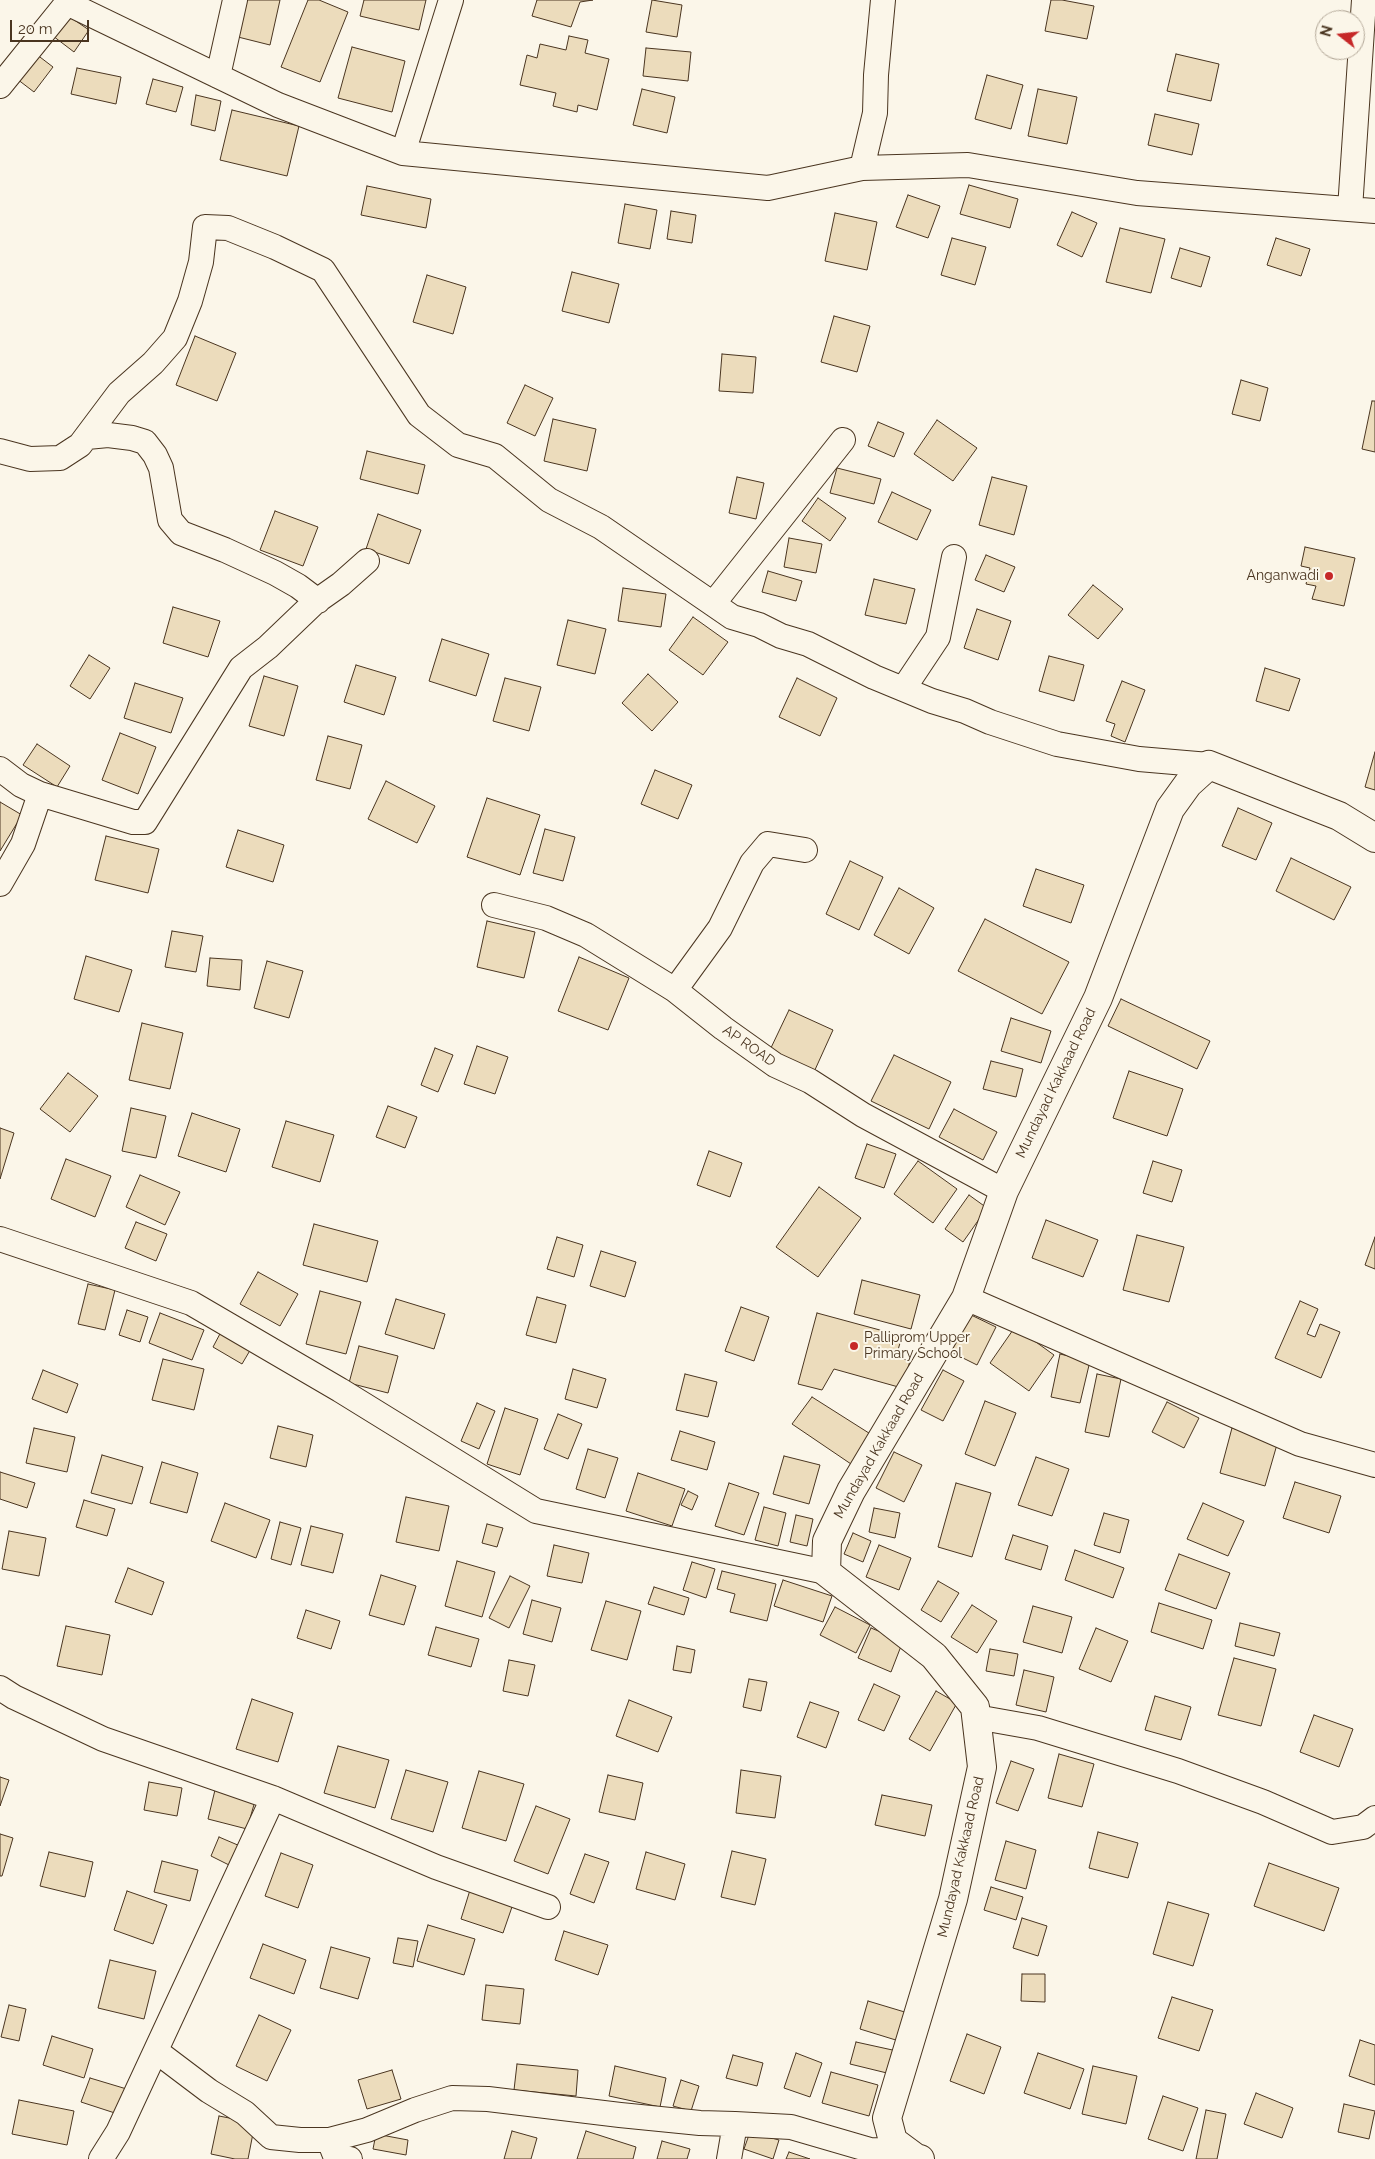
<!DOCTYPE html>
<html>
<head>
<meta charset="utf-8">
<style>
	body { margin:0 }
	#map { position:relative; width:1375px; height:2159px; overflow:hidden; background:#fbf6e9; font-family:Raleway,sans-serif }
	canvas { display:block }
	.north { position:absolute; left:1315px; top:10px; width:50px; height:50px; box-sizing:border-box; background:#fbf6e9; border:1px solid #b4a999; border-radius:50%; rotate:286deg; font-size:14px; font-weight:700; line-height:20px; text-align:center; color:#4a3520 }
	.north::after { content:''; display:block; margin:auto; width:18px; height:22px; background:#c62828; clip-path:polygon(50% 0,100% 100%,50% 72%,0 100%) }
	.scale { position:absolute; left:10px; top:20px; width:79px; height:22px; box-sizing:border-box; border:2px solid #4a3520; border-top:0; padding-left:6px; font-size:15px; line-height:18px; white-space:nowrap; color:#4a3520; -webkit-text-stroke:4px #fbf6e9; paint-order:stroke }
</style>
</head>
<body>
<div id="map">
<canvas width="1375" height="2159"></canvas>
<div class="north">N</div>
<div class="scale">20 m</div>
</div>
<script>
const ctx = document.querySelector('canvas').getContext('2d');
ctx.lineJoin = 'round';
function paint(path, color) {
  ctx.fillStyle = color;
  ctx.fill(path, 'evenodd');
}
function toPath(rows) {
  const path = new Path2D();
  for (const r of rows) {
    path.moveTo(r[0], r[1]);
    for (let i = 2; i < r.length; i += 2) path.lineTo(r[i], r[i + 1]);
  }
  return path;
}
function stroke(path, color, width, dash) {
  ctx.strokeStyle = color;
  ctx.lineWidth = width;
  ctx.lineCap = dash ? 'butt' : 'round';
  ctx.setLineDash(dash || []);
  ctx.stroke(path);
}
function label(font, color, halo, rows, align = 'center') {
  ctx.font = font + ' Raleway,sans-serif';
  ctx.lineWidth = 4;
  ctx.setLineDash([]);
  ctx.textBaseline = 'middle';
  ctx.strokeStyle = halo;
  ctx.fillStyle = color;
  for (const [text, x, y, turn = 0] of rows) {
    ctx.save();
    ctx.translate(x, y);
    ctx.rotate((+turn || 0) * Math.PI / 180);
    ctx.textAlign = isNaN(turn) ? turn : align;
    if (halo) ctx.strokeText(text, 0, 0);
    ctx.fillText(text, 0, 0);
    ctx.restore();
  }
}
const building = toPath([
	[243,0,280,0,270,45,234,36,243,0],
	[308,0,319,0,348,12,320,82,281,67,308,0],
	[364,0,426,0,419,30,360,16,364,0],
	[537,0,593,0,580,2,571,27,532,16,537,0],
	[652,0,682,5,677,37,646,32,652,0],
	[1051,0,1062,0,1094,6,1087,39,1045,31,1051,0],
	[67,15,89,30,74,52,53,36,67,15],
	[569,36,588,40,585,53,609,59,597,110,578,105,577,112,553,106,556,93,520,85,527,55,537,58,540,44,566,50,569,36],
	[352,47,405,61,392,112,338,98,352,47],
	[646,48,691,52,688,81,643,76,646,48],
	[36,54,53,67,34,92,17,79,36,54],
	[1176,54,1219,64,1211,101,1167,91,1176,54],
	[77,68,121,77,116,104,71,94,77,68],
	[987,75,1023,85,1011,129,975,119,987,75],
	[153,79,183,87,176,112,146,104,153,79],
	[642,89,675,97,667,133,633,125,642,89],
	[1038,89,1077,97,1067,144,1028,136,1038,89],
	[196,95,221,101,215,131,191,125,196,95],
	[232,110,299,126,287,176,220,160,232,110],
	[1155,114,1199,124,1192,155,1148,145,1155,114],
	[969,185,1018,199,1010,228,960,214,969,185],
	[367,186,431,199,426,228,361,215,367,186],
	[908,195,940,206,928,238,896,227,908,195],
	[625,204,657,210,650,249,618,243,625,204],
	[671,211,696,215,692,243,667,239,671,211],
	[1072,212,1097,223,1082,257,1057,245,1072,212],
	[835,213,877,222,867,270,825,261,835,213],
	[1120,228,1165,239,1151,293,1106,282,1120,228],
	[952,238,986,247,975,285,941,275,952,238],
	[1276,238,1310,249,1301,276,1267,265,1276,238],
	[1180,248,1210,257,1201,287,1171,278,1180,248],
	[572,272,619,284,609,323,562,311,572,272],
	[427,275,466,287,453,334,413,322,427,275],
	[834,316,870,326,857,372,821,362,834,316],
	[195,336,236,353,217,401,176,385,195,336],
	[722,354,756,357,753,393,719,391,722,354],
	[1241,380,1268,388,1260,421,1232,414,1241,380],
	[525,385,553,398,535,436,507,423,525,385],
	[1372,401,1375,401,1375,452,1362,449,1372,401],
	[553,419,596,429,587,471,544,461,553,419],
	[937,420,977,448,953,481,914,454,937,420],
	[878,422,904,433,894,457,868,446,878,422],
	[367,451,425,465,418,494,360,479,367,451],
	[837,468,881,479,874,504,830,493,837,468],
	[737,477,764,483,756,519,729,513,737,477],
	[992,477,1027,486,1014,535,979,525,992,477],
	[892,492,931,510,917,540,878,522,892,492],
	[818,498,846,518,830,541,802,521,818,498],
	[275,511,318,527,303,566,260,550,275,511],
	[378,514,421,530,409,564,366,549,378,514],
	[789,538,822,544,816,573,784,567,789,538],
	[1305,547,1355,558,1344,606,1312,599,1316,586,1306,584,1310,568,1301,566,1305,547],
	[986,555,1015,567,1004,592,975,580,986,555],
	[768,571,802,581,796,601,762,592,768,571],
	[874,579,915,589,906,624,865,615,874,579],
	[1093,585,1123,609,1098,639,1068,615,1093,585],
	[623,588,666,594,661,627,618,621,623,588],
	[173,607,220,621,208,657,163,643,173,607],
	[977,609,1011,621,998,660,964,648,977,609],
	[693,617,728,642,703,675,669,650,693,617],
	[568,620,606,629,595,674,557,665,568,620],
	[442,639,489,654,476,696,429,681,442,639],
	[89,655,110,668,90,699,70,686,89,655],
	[1049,656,1084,665,1074,701,1039,691,1049,656],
	[356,665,396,677,384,715,344,702,356,665],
	[1265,668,1300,679,1289,711,1256,701,1265,668],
	[648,674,678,702,652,731,622,703,648,674],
	[264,676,298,686,284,736,249,726,264,676],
	[505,678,541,687,529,731,493,721,505,678],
	[797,678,837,698,820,736,779,717,797,678],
	[1122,681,1145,690,1125,742,1111,736,1115,724,1106,721,1122,681],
	[135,683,183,698,171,733,124,718,135,683],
	[120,733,156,747,138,794,102,780,120,733],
	[328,736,362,745,350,789,316,780,328,736],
	[37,744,70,766,57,787,23,765,37,744],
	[1375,752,1375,790,1365,787,1375,752],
	[655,770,692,785,678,819,641,804,655,770],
	[386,781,435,806,417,843,368,819,386,781],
	[487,798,540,815,520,875,467,857,487,798],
	[0,802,22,815,0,851,0,802],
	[1238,808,1272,823,1256,860,1222,846,1238,808],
	[545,829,575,837,563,881,533,873,545,829],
	[238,830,284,845,273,882,226,867,238,830],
	[106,836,159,849,148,893,95,880,106,836],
	[1291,858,1351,887,1334,920,1276,891,1291,858],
	[850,861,883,877,859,930,826,914,850,861],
	[1036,869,1084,885,1071,923,1023,906,1036,869],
	[899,888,934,908,909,954,874,935,899,888],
	[985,919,1069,962,1042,1014,958,971,985,919],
	[487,921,535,932,524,978,477,967,487,921],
	[172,931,203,936,196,972,165,967,172,931],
	[86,956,132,970,119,1012,74,999,86,956],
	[579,957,629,978,608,1030,558,1011,579,957],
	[210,958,242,960,240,990,207,986,210,958],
	[267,961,303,971,289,1018,254,1008,267,961],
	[1121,999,1210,1041,1197,1069,1108,1026,1121,999],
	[789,1010,833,1030,814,1072,769,1052,789,1010],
	[1011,1018,1051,1031,1041,1063,1001,1051,1011,1018],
	[142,1023,183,1033,170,1089,129,1080,142,1023],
	[477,1046,508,1057,495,1094,464,1084,477,1046],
	[435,1048,453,1055,438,1092,421,1085,435,1048],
	[894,1055,951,1082,929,1129,871,1101,894,1055],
	[991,1061,1023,1069,1016,1097,983,1089,991,1061],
	[1129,1071,1183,1089,1167,1136,1113,1118,1129,1071],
	[68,1073,98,1096,70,1132,40,1109,68,1073],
	[388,1106,417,1117,405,1148,376,1137,388,1106],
	[131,1108,166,1116,156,1158,122,1151,131,1108],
	[954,1109,997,1132,983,1160,939,1137,954,1109],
	[192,1113,240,1129,226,1172,178,1156,192,1113],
	[286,1121,334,1135,320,1182,272,1167,286,1121],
	[0,1128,14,1133,0,1179,0,1128],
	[867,1144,896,1154,884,1188,855,1178,867,1144],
	[709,1151,742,1163,730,1197,697,1185,709,1151],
	[66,1159,111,1176,95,1217,51,1199,66,1159],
	[918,1161,957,1189,933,1223,894,1194,918,1161],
	[1153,1161,1182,1170,1172,1202,1143,1193,1153,1161],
	[140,1175,180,1192,165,1225,126,1207,140,1175],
	[819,1187,861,1218,818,1277,776,1247,819,1187],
	[969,1195,987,1208,963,1242,945,1229,969,1195],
	[1046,1220,1098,1240,1083,1277,1032,1258,1046,1220],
	[136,1222,167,1234,156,1261,125,1248,136,1222],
	[314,1224,378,1241,367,1282,303,1265,314,1224],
	[1137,1235,1184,1247,1169,1302,1123,1290,1137,1235],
	[557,1237,583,1245,574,1277,547,1269,557,1237],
	[1375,1237,1375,1269,1365,1265,1375,1237],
	[601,1251,636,1262,625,1297,590,1286,601,1251],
	[258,1272,298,1294,280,1326,240,1304,258,1272],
	[862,1280,920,1295,911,1329,854,1314,862,1280],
	[88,1284,115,1290,105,1330,78,1324,88,1284],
	[320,1291,361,1302,346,1354,306,1344,320,1291],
	[537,1297,566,1305,556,1343,526,1335,537,1297],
	[396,1299,445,1314,434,1349,385,1334,396,1299],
	[1300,1301,1318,1309,1307,1334,1315,1337,1320,1324,1340,1332,1321,1378,1275,1358,1300,1301],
	[741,1307,769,1317,754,1361,725,1351,741,1307],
	[127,1310,148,1317,140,1342,119,1335,127,1310],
	[160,1313,204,1330,192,1360,149,1343,160,1313],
	[817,1313,902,1336,896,1357,910,1361,902,1388,834,1369,822,1390,798,1384,817,1313],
	[969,1314,996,1327,977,1365,951,1352,969,1314],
	[1015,1327,1054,1355,1029,1391,990,1363,1015,1327],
	[222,1330,252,1347,242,1364,213,1347,222,1330],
	[359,1346,398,1356,388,1393,349,1383,359,1346],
	[1060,1354,1090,1361,1080,1403,1051,1397,1060,1354],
	[163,1359,204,1369,194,1410,152,1400,163,1359],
	[573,1369,606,1379,597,1408,565,1399,573,1369],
	[43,1370,78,1384,67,1413,32,1399,43,1370],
	[943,1370,964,1381,943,1421,921,1410,943,1370],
	[685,1374,717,1382,708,1417,676,1410,685,1374],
	[1097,1374,1121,1379,1109,1437,1085,1432,1097,1374],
	[812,1397,872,1435,851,1464,792,1424,812,1397],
	[985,1401,1016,1413,995,1466,965,1454,985,1401],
	[1167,1402,1199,1418,1184,1448,1152,1432,1167,1402],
	[477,1403,495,1411,479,1449,461,1441,477,1403],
	[505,1408,538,1419,520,1475,487,1464,505,1408],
	[558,1414,582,1424,568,1459,544,1449,558,1414],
	[278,1426,313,1435,306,1467,270,1458,278,1426],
	[34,1428,75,1437,67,1472,26,1463,34,1428],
	[1232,1428,1278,1441,1265,1486,1220,1473,1232,1428],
	[680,1431,715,1442,707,1470,671,1460,680,1431],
	[588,1449,618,1458,605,1498,576,1489,588,1449],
	[894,1452,922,1465,904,1502,876,1488,894,1452],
	[102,1455,143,1467,132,1504,91,1493,102,1455],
	[784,1456,820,1465,809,1504,773,1494,784,1456],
	[1036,1457,1069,1469,1052,1516,1018,1505,1036,1457],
	[162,1462,198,1473,187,1513,150,1503,162,1462],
	[0,1472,35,1483,27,1508,0,1499,0,1472],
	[638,1473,685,1489,672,1526,626,1511,638,1473],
	[1295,1482,1341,1496,1329,1533,1283,1518,1295,1482],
	[729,1483,759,1493,744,1535,715,1526,729,1483],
	[956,1483,991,1493,972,1557,938,1547,956,1483],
	[688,1491,698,1496,692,1510,681,1505,688,1491],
	[406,1497,449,1506,439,1551,396,1542,406,1497],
	[84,1500,115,1509,107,1536,76,1527,84,1500],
	[225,1503,270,1520,256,1558,211,1541,225,1503],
	[1203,1503,1244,1521,1228,1556,1187,1539,1203,1503],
	[764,1507,786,1513,778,1546,755,1540,764,1507],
	[874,1508,900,1513,895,1538,869,1532,874,1508],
	[1104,1513,1129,1520,1120,1553,1094,1545,1104,1513],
	[796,1515,813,1519,807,1546,790,1542,796,1515],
	[280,1522,301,1528,291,1565,271,1559,280,1522],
	[487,1524,503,1528,497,1547,482,1543,487,1524],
	[311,1526,343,1534,333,1573,301,1565,311,1526],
	[9,1531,46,1538,39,1576,2,1569,9,1531],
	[853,1533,871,1541,863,1562,844,1554,853,1533],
	[1013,1535,1048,1546,1041,1570,1005,1559,1013,1535],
	[554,1545,589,1553,582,1583,547,1576,554,1545],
	[879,1545,911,1558,899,1590,866,1577,879,1545],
	[1075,1550,1124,1568,1113,1598,1065,1580,1075,1550],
	[1179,1554,1230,1573,1216,1609,1165,1590,1179,1554],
	[457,1561,495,1572,482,1617,445,1606,457,1561],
	[692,1562,715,1569,706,1598,683,1590,692,1562],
	[128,1568,164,1582,152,1615,115,1602,128,1568],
	[722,1571,776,1584,767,1621,730,1612,735,1594,717,1589,722,1571],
	[381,1575,416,1586,404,1625,369,1615,381,1575],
	[510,1576,530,1586,509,1628,489,1618,510,1576],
	[783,1580,832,1596,823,1622,774,1606,783,1580],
	[938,1581,959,1593,941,1622,921,1610,938,1581],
	[654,1587,689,1598,684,1615,648,1604,654,1587],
	[532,1600,561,1608,552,1642,523,1634,532,1600],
	[606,1601,641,1611,627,1660,591,1650,606,1601],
	[1159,1603,1212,1620,1203,1649,1151,1632,1159,1603],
	[972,1605,997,1621,977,1653,951,1637,972,1605],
	[1033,1606,1072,1617,1062,1653,1023,1642,1033,1606],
	[835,1607,870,1625,856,1653,820,1635,835,1607],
	[306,1610,340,1621,331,1649,297,1638,306,1610],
	[1240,1623,1280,1633,1274,1656,1235,1646,1240,1623],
	[66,1626,110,1635,102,1675,57,1666,66,1626],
	[436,1627,479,1639,471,1667,428,1655,436,1627],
	[871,1628,903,1641,891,1672,858,1658,871,1628],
	[1096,1628,1128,1641,1111,1682,1079,1669,1096,1628],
	[677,1646,695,1650,691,1673,673,1670,677,1646],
	[990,1649,1018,1654,1014,1676,986,1671,990,1649],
	[1234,1658,1276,1669,1261,1726,1218,1715,1234,1658],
	[509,1660,535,1665,528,1696,503,1691,509,1660],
	[1024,1670,1054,1677,1046,1712,1016,1705,1024,1670],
	[749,1679,767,1682,761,1711,743,1707,749,1679],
	[874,1684,900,1696,884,1731,858,1720,874,1684],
	[936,1691,957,1703,930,1751,909,1739,936,1691],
	[1155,1696,1191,1707,1181,1740,1145,1730,1155,1696],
	[252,1699,293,1713,278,1762,236,1749,252,1699],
	[629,1700,672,1717,658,1752,616,1736,629,1700],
	[810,1702,839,1712,826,1748,797,1737,810,1702],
	[1314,1715,1353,1729,1339,1767,1300,1752,1314,1715],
	[338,1746,389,1760,375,1808,324,1793,338,1746],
	[1059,1754,1094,1764,1082,1807,1048,1798,1059,1754],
	[1011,1761,1034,1769,1018,1811,996,1803,1011,1761],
	[406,1770,448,1782,433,1832,391,1819,406,1770],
	[741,1770,781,1776,775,1818,736,1813,741,1770],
	[479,1771,524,1784,506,1841,462,1828,479,1771],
	[608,1775,643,1783,635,1820,599,1812,608,1775],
	[0,1777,9,1780,0,1806,0,1777],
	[149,1782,182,1788,177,1816,144,1810,149,1782],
	[215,1790,255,1801,247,1829,208,1819,215,1790],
	[882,1795,932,1805,925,1836,875,1825,882,1795],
	[536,1806,570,1819,548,1874,514,1861,536,1806],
	[1098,1832,1138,1843,1128,1878,1089,1868,1098,1832],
	[0,1834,13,1838,2,1876,0,1876,0,1834],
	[219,1837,240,1846,231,1866,211,1856,219,1837],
	[1006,1841,1036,1850,1026,1889,995,1880,1006,1841],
	[732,1851,766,1859,755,1905,721,1897,732,1851],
	[49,1852,93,1862,85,1897,40,1886,49,1852],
	[646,1852,685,1864,675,1900,636,1889,646,1852],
	[281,1853,313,1865,298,1908,265,1896,281,1853],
	[585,1854,609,1862,594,1903,570,1894,585,1854],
	[162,1861,198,1870,190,1901,154,1892,162,1861],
	[1269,1863,1339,1888,1324,1931,1254,1906,1269,1863],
	[991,1887,1023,1897,1016,1920,984,1910,991,1887],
	[470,1890,513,1904,503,1933,461,1919,470,1890],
	[127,1891,167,1905,153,1944,114,1930,127,1891],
	[1168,1902,1209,1914,1193,1966,1153,1954,1168,1902],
	[1022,1918,1047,1926,1038,1956,1013,1948,1022,1918],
	[428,1925,475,1939,464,1975,417,1961,428,1925],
	[564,1931,608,1945,598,1975,555,1960,564,1931],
	[398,1938,418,1941,413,1967,393,1963,398,1938],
	[263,1944,306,1960,294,1994,250,1978,263,1944],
	[331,1947,370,1958,358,1999,320,1988,331,1947],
	[110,1960,156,1971,144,2019,98,2008,110,1960],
	[1022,1974,1045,1974,1045,2002,1021,2001,1022,1974],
	[486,1985,524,1989,520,2024,482,2020,486,1985],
	[1172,1997,1213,2010,1199,2051,1158,2038,1172,1997],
	[868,2001,908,2013,899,2041,860,2029,868,2001],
	[9,2005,26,2009,19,2041,1,2037,9,2005],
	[259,2015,291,2030,267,2081,236,2066,259,2015],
	[967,2034,1001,2047,984,2094,950,2081,967,2034],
	[52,2036,93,2049,84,2078,43,2065,52,2036],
	[1360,2040,1375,2045,1375,2085,1349,2076,1360,2040],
	[856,2042,897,2051,891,2074,850,2064,856,2042],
	[796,2053,822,2063,810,2097,784,2088,796,2053],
	[1038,2053,1084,2069,1070,2109,1024,2093,1038,2053],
	[733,2055,763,2063,757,2086,726,2078,733,2055],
	[517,2064,578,2070,576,2096,514,2090,517,2064],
	[615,2066,666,2078,660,2107,609,2096,615,2066],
	[1093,2066,1137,2076,1126,2124,1082,2114,1093,2066],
	[392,2070,401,2099,367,2109,358,2080,392,2070],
	[831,2072,878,2085,869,2116,822,2103,831,2072],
	[90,2078,130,2090,121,2115,81,2102,90,2078],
	[681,2080,699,2086,691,2111,673,2106,681,2080],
	[1256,2093,1293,2108,1282,2138,1244,2124,1256,2093],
	[1163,2096,1198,2108,1183,2151,1148,2139,1163,2096],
	[19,2100,74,2111,67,2145,12,2134,19,2100],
	[1344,2104,1375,2111,1369,2139,1338,2132,1344,2104],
	[1206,2110,1226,2114,1217,2159,1196,2159,1206,2110],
	[219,2116,255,2123,248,2159,235,2159,211,2154,219,2116],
	[512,2131,537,2138,531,2159,504,2159,512,2131],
	[586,2131,636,2147,633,2159,577,2159,586,2131],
	[750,2132,779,2140,773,2159,744,2149,750,2132],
	[376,2134,408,2140,406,2155,373,2149,376,2134],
	[662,2141,690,2149,687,2159,657,2159,662,2141],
	[789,2152,810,2159,786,2159,789,2152]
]);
const street = toPath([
	[218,76,235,0],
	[0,86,67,3,278,105,403,153,768,188,862,168,968,165,1137,193,1375,211],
	[403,153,451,0],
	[862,168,875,113,876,75,883,0],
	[1350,209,1364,0],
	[87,437,108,435,132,438,145,442,155,455,161,468,170,520,181,533,225,550,275,573,298,586,318,601],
	[0,451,30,459,60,458,80,445,119,393,153,363,175,338,190,301,201,262,205,227,228,228,275,247,323,270,419,415,458,445,495,456,549,500,601,527,732,617,759,625,781,636,808,644,874,677,932,701,965,711,990,722,1057,744,1139,759,1209,765],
	[713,604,843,440],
	[904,688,938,637,954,557],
	[0,769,21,785,40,794,133,822,145,822,241,668,268,647,314,603,341,584,367,561],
	[0,884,23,844,40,794],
	[494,905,546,918,586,935,675,990,723,1028,775,1065,810,1081,863,1115,1004,1191],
	[675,990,720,928,752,863,768,844,805,850],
	[0,1239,191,1303,340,1390,536,1511,826,1572],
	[966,1298,1300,1444,1375,1465],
	[0,1688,14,1697,103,1739,273,1798,436,1867,548,1907],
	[976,1717,1038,1728,1178,1771,1263,1802,1332,1832,1363,1827,1375,1818],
	[156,2051,209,2091,245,2113,271,2137,300,2140,329,2140,367,2130,415,2110,452,2098,488,2099,620,2115,700,2123,735,2124],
	[329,2140,336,2158,350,2159],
	[101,2159,118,2132,273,1798],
	[729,2159,735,2124,791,2127,870,2150,907,2151]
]);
const secondary = toPath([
	[920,2159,916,2158,893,2141,887,2118,953,1899,982,1767,975,1707,934,1656,826,1572,827,1541,851,1491,966,1298,1004,1191,1098,998,1170,809,1188,784,1209,765,1339,816,1375,838]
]);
const markers = [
	[1329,576,5,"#c62828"],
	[854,1346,5,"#c62828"]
];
const poiNames = [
	["Anganwadi",1319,576],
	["Palliprom Upper",864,1338,"left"],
	["Primary School",864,1354,"left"]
];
const streetNames = [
	["AP ROAD",749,1046,35],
	["Mundayad Kakkaad Road",1056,1083,-64],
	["Mundayad Kakkaad Road",879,1446,-60],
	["Mundayad Kakkaad Road",961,1857,-77]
];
paint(building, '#ecdcbc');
stroke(building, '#4a3520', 1);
stroke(street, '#4a3520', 26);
stroke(secondary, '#4a3520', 30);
stroke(street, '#fbf6e9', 24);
stroke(secondary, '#fbf6e9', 28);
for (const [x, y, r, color] of markers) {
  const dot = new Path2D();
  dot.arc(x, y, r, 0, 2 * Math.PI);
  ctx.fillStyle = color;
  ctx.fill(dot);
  stroke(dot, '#fbf6e9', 2);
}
label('14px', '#4a3520', '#fbf6e9', poiNames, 'right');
label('14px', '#4a3520', '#fbf6e9', streetNames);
</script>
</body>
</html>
